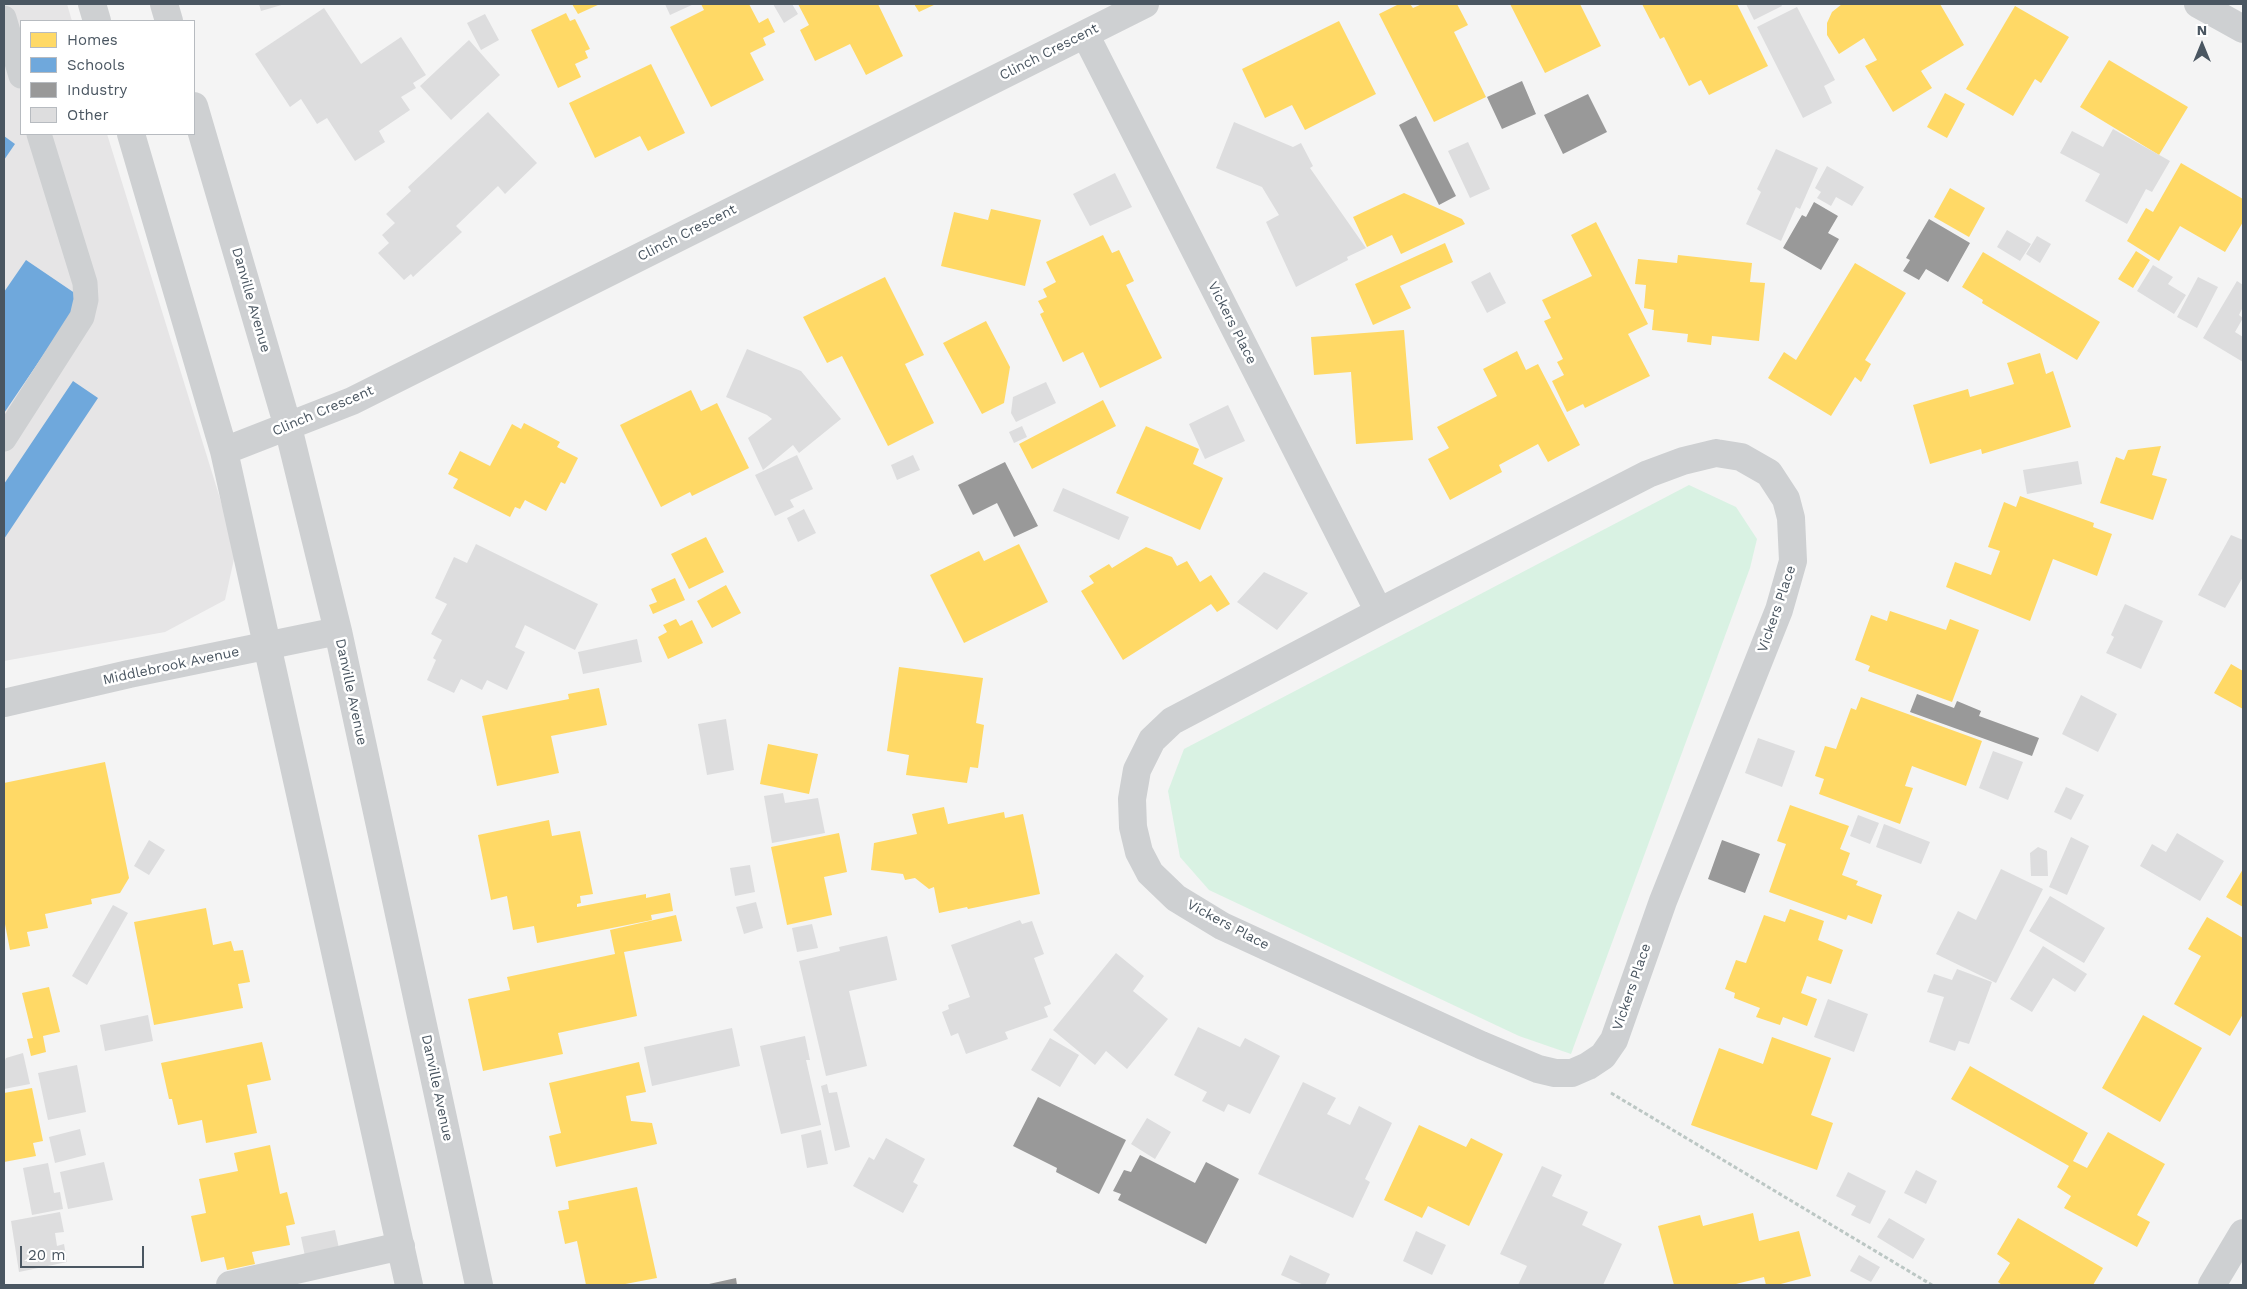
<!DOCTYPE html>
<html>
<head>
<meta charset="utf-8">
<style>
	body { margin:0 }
	#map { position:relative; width:2247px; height:1289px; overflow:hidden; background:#f4f4f4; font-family:"Work Sans",sans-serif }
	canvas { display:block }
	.frame { position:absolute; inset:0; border:5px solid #4a5661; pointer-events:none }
	.legend { position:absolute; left:20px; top:20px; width:175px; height:115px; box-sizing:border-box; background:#fff; border:1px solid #b7bbc0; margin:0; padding:6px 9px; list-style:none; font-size:15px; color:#4a5661 }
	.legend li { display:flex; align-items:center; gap:10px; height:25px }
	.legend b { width:25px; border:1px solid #b7bbc0 }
	.north { position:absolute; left:2177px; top:20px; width:50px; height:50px; -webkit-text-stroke:4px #fff; paint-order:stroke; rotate:0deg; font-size:14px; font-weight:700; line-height:20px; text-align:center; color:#4a5661 }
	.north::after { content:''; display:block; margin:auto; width:18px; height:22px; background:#4a5661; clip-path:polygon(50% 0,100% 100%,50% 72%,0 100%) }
	.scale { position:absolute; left:20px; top:1246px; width:124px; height:22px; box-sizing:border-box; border:2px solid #4a5661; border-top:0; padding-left:6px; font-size:15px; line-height:18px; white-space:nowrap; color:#4a5661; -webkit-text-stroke:4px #fff; paint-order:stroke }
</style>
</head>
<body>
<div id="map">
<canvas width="2247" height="1289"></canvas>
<div class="frame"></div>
<ul class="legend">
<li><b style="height:14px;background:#ffd966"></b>Homes</li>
<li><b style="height:14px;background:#6fa8dc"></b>Schools</li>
<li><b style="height:14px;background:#999"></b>Industry</li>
<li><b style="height:14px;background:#ddddde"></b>Other</li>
</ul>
<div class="north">N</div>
<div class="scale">20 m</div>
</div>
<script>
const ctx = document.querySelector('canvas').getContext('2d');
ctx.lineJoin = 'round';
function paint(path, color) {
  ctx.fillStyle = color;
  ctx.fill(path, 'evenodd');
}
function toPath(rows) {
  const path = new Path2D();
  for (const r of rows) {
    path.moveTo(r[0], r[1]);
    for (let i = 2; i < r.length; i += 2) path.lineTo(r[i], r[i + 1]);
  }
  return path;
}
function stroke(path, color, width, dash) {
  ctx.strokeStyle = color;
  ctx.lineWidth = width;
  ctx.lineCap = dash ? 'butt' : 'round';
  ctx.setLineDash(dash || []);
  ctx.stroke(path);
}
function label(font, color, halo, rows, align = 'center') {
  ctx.font = font + ' "Work Sans",sans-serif';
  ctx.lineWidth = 5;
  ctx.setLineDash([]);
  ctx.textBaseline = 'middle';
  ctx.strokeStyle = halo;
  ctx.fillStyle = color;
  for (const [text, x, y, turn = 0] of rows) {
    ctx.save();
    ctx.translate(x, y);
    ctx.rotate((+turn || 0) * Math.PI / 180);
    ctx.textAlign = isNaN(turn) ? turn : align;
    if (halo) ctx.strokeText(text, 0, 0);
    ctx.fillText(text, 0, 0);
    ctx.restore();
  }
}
const education = toPath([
	[4,4,67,4,72,21,21,21,21,134,107,134,236,550,225,600,165,632,4,661]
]);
const green = toPath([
	[1689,485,1736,507,1757,539,1750,568,1571,1054,1519,1036,1209,890,1180,857,1168,791,1184,749]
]);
const homes = toPath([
	[572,4,600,4,578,14],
	[701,4,749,4,759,23,768,18,775,32,763,38,766,45,750,53,764,80,711,107,670,27,704,10],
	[798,4,878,4,903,56,866,75,850,44,815,61,800,30,809,25],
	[914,4,936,4,919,12],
	[1399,4,1410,4,1413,8,1422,4,1457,4,1468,25,1454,32,1486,97,1434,122,1379,14],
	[1510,4,1580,4,1601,46,1545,73],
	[1642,4,1737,4,1768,66,1709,95,1701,80,1689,86,1664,37,1660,39],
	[1842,4,1940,4,1964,45,1921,71,1932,88,1893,112,1865,66,1877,60,1864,38,1839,54,1827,35,1827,23,1832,12],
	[2015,6,2069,37,2041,83,2035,79,2013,116,1966,89],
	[566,13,570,21,575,19,590,49,585,51,588,58,575,64,581,77,558,88,531,30],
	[1339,21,1376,94,1305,130,1292,105,1265,118,1242,69],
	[2109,60,2188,107,2159,155,2080,107],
	[651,64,685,133,648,151,640,136,595,158,569,103],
	[1945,93,1965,104,1947,138,1927,127],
	[2181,163,2243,199,2243,222,2225,252,2180,226,2159,261,2127,241,2146,208,2153,212],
	[1950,188,1985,208,1969,237,1934,217],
	[1404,193,1462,219,1465,224,1401,254,1392,235,1367,247,1353,217],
	[991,209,1041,220,1025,286,941,266,954,212,988,220],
	[1596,222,1648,324,1628,334,1650,376,1585,408,1583,404,1567,412,1552,381,1564,375,1557,362,1563,359,1544,321,1551,318,1542,300,1592,276,1571,235],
	[1103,235,1112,253,1119,250,1134,281,1126,285,1162,358,1100,388,1083,352,1063,362,1040,314,1044,312,1038,301,1047,297,1043,289,1056,282,1046,262],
	[1445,243,1453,262,1400,286,1411,308,1373,325,1355,284],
	[2136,251,2150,260,2133,288,2118,279],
	[1983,252,2100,322,2077,360,1982,303,1983,300,1962,287],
	[1678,255,1752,263,1750,282,1765,283,1759,341,1712,336,1711,345,1687,342,1688,334,1652,330,1654,310,1644,308,1646,285,1635,284,1638,259,1677,263],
	[1855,263,1906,293,1865,360,1871,364,1861,382,1855,377,1831,416,1768,378,1784,352,1796,360],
	[885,277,924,355,905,364,934,423,888,446,842,356,827,363,803,317],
	[986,321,1010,367,1004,403,982,414,943,343],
	[1404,330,1413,440,1356,444,1351,372,1314,375,1311,337],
	[1517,351,1526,370,1538,364,1580,445,1548,462,1538,444,1499,465,1502,472,1450,500,1428,459,1449,448,1437,427,1497,396,1483,369],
	[2040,353,2046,374,2053,371,2071,427,1982,454,1981,449,1930,464,1913,405,1968,389,1970,397,2014,384,2007,363],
	[691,390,701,411,717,403,749,468,692,496,690,492,661,507,620,425],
	[1103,400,1116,426,1032,469,1019,444],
	[524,423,560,442,557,447,578,458,565,484,561,482,546,511,525,500,520,509,515,507,510,517,453,488,458,479,448,474,460,451,490,466,512,424,521,429],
	[1146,426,1199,449,1193,464,1223,478,1200,530,1116,493],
	[2161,446,2152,475,2167,479,2153,520,2100,503,2116,457,2124,460,2128,450],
	[2020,496,2094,523,2093,527,2112,534,2097,576,2053,559,2030,621,1946,587,1955,562,1991,575,2000,551,1988,547,2004,502,2016,507],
	[706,537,724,572,689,589,671,554],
	[1019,544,1048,602,964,643,930,575,979,551,984,561],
	[1146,547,1172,557,1177,566,1187,561,1200,582,1211,575,1230,604,1217,612,1211,604,1123,660,1081,591,1094,583,1089,576,1109,564,1112,568],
	[675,578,685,600,653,614,649,605,657,602,651,589],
	[726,585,741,613,712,628,697,601],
	[1890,611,1946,630,1950,619,1979,630,1952,702,1868,671,1870,666,1855,660,1871,615,1887,621],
	[676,619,680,626,692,620,703,643,668,659,658,637,667,632,663,625],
	[2231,664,2243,671,2243,709,2214,693],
	[899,667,983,678,976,723,984,725,978,768,970,767,967,783,906,775,909,755,887,751],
	[599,688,607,725,551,736,559,773,497,786,482,716,569,699,568,694],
	[1861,697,1982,741,1966,786,1912,766,1905,786,1913,788,1900,824,1819,794,1824,779,1815,776,1825,746,1836,749,1851,708,1856,710],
	[768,744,818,754,809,794,760,784],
	[105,762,129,878,120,893,91,899,92,904,45,914,48,928,27,932,30,946,10,950,4,919,4,783],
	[1790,805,1849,826,1840,849,1850,853,1842,875,1858,881,1856,885,1882,895,1872,924,1848,915,1846,920,1769,892,1786,844,1777,841],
	[944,807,948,824,1004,812,1005,818,1023,814,1040,894,968,909,967,907,939,913,934,887,929,889,915,878,905,880,903,874,871,870,874,843,917,834,912,814],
	[549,820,552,836,580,831,593,894,580,896,581,903,577,904,577,907,646,894,646,898,670,893,673,911,651,915,652,920,537,943,534,926,513,930,507,896,491,900,478,835],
	[839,833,847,872,824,877,832,915,787,925,771,847],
	[2243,869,2243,907,2226,897],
	[206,908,213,945,231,941,234,951,243,950,250,982,238,984,243,1008,154,1025,134,922],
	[1790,909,1824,921,1818,940,1843,950,1831,984,1807,976,1801,993,1817,999,1807,1026,1783,1017,1780,1025,1756,1017,1760,1008,1734,998,1735,993,1725,989,1736,960,1746,963,1764,915,1785,922],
	[676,915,682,941,624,952,637,1016,558,1033,563,1054,483,1071,468,999,510,990,507,977,615,954,610,930],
	[2207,917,2243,938,2243,1014,2230,1036,2174,1004,2201,956,2188,949],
	[49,987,60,1032,43,1036,46,1052,31,1056,27,1039,33,1038,22,993],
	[2143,1015,2202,1048,2160,1122,2102,1088],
	[1772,1037,1831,1058,1811,1115,1833,1123,1817,1170,1691,1125,1719,1048,1763,1064],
	[262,1042,271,1080,247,1085,257,1133,206,1143,202,1120,178,1125,172,1099,169,1099,161,1063],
	[639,1062,646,1092,626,1096,631,1121,652,1123,657,1144,556,1167,549,1136,561,1133,549,1083],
	[1970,1066,2088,1133,2073,1161,2087,1168,2108,1132,2165,1164,2137,1215,2150,1222,2137,1247,2064,1208,2071,1196,2057,1187,2069,1166,1951,1099],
	[32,1088,43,1141,33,1143,36,1156,4,1162,4,1093],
	[1419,1125,1466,1147,1471,1138,1503,1154,1469,1226,1428,1206,1422,1218,1384,1200],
	[270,1145,280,1194,287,1192,295,1224,286,1226,290,1245,252,1252,255,1264,227,1270,224,1257,201,1262,191,1216,206,1213,199,1179,238,1171,234,1153],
	[637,1187,657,1278,620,1285,586,1285,577,1241,565,1244,558,1211,569,1209,568,1201],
	[1753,1213,1759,1241,1799,1231,1811,1276,1777,1285,1766,1285,1764,1277,1732,1285,1674,1285,1658,1226,1700,1215,1703,1226],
	[2018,1218,2103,1268,2093,1285,2002,1285,1998,1282,2010,1263,1997,1254]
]);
const schools = toPath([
	[4,136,15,144,4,160],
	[26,260,82,298,4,413,4,292],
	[73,381,98,398,4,539,4,484]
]);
const industry = toPath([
	[1522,81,1536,114,1502,129,1487,97],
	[1588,94,1607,132,1563,154,1544,115],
	[1416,116,1456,196,1439,205,1399,125],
	[1814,202,1838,216,1828,233,1839,239,1821,270,1783,248,1802,215,1806,217],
	[1929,219,1970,243,1948,282,1926,269,1919,280,1903,271,1910,260,1906,258],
	[1005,462,1038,526,1014,537,997,503,973,515,958,485],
	[1917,694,1954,708,1957,701,1981,711,1979,716,2039,738,2032,756,1910,712],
	[1722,840,1760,854,1745,893,1708,879],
	[1038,1097,1126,1140,1099,1194,1056,1172,1057,1168,1013,1146],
	[1140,1155,1195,1183,1206,1162,1239,1179,1206,1244,1118,1200,1121,1194,1113,1191,1124,1170,1131,1172],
	[736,1278,737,1285,709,1285,709,1284]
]);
const building = toPath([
	[259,4,285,4,261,11],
	[665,4,694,4,670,15],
	[773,4,792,4,798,14,784,23],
	[1746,4,1781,4,1782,6,1754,20],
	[1797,7,1835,80,1824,86,1832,103,1803,118,1757,27],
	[324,8,361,64,401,37,426,75,413,83,416,88,401,97,410,110,379,131,385,142,355,161,327,118,317,124,301,99,290,107,255,54],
	[485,14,499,40,481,50,467,23],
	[469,40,500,75,451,120,420,86],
	[488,112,537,163,505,194,498,186,456,226,462,232,413,277,411,274,404,280,378,253,389,243,382,235,395,223,386,214,411,191,408,187],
	[1234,122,1293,147,1301,143,1313,166,1310,168,1366,248,1347,257,1348,260,1296,287,1266,222,1279,215,1262,187,1216,168],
	[2113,129,2170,161,2152,192,2146,189,2127,224,2085,201,2100,174,2060,153,2072,131,2103,147],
	[1468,142,1490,189,1470,198,1448,151],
	[1776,149,1818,168,1800,209,1796,207,1781,241,1746,224,1761,192,1757,189],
	[1827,166,1864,187,1852,206,1836,197,1831,206,1817,198,1821,192,1815,188],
	[1115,173,1132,207,1090,226,1073,194],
	[2007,230,2031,244,2020,261,1997,247],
	[2037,236,2051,244,2040,263,2026,254],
	[2153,265,2173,277,2168,284,2186,295,2174,314,2137,291],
	[1490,272,1506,303,1487,313,1471,282],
	[2198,277,2218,287,2197,328,2177,317],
	[2237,281,2243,285,2243,307,2239,315,2243,318,2235,332,2243,337,2243,362,2203,338],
	[747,349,801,371,841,419,799,453,793,445,763,470,748,438,772,419,767,415,726,397],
	[1046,382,1056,403,1016,422,1011,413,1013,397],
	[1228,405,1245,441,1205,459,1189,424],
	[1022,426,1027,437,1014,443,1009,432],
	[797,455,813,489,790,500,794,507,775,516,755,475],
	[913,455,920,470,897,480,891,465],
	[2078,461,2082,484,2027,494,2023,470],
	[1063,488,1129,517,1119,540,1053,511],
	[804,509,816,533,798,542,787,518],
	[2231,535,2243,540,2243,577,2225,608,2198,595],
	[476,544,598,604,575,650,525,625,515,647,525,652,507,690,487,680,482,690,461,679,454,693,427,680,436,660,433,658,442,640,431,634,447,604,435,598,454,557,467,563],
	[1264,572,1308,593,1277,630,1237,602],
	[2125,604,2163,621,2141,669,2106,653,2114,637,2111,635],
	[637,639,642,662,583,674,578,652],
	[2081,695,2117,714,2098,752,2062,734],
	[726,719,734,770,707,775,698,724],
	[1758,738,1795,751,1782,787,1745,773],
	[1993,751,2023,762,2008,800,1979,788],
	[2066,787,2084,795,2071,820,2054,812],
	[783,793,785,803,818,798,825,833,772,843,764,796],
	[1858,815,1879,823,1870,844,1850,836],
	[1884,824,1930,842,1921,864,1876,847],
	[2177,833,2224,861,2200,901,2140,866,2152,844,2166,852],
	[2071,837,2089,846,2067,895,2049,887],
	[149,840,165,850,149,875,134,866],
	[2038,847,2047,851,2048,876,2031,876,2030,853],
	[750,865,755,892,735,896,730,868],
	[2001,869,2043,889,1996,983,1936,954,1958,911,1976,920],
	[2050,896,2105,928,2084,963,2029,931],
	[756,902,763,928,744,934,736,907],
	[113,905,128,913,87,985,72,976],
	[1020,920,1022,924,1032,921,1044,954,1034,958,1051,1004,1044,1007,1048,1017,1005,1032,1008,1039,966,1054,958,1033,951,1036,942,1012,949,1009,948,1005,970,997,951,945],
	[812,924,818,948,797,952,792,928],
	[887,936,897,980,849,991,867,1066,826,1076,799,961,840,951,839,947],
	[2043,946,2087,974,2075,992,2053,978,2032,1012,2010,999],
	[1116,953,1144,976,1133,991,1168,1019,1127,1069,1106,1051,1095,1065,1053,1030],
	[1957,969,1992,982,1969,1044,1959,1041,1955,1051,1929,1042,1944,997,1927,992,1934,974,1952,980],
	[1828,999,1868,1014,1854,1052,1814,1037],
	[148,1015,153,1041,105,1051,100,1025],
	[1198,1027,1240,1047,1245,1038,1280,1056,1250,1114,1228,1104,1224,1112,1202,1101,1207,1092,1174,1075],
	[732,1028,740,1066,652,1086,644,1047],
	[805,1036,810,1060,806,1060,821,1125,781,1134,760,1046],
	[1050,1038,1079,1055,1060,1087,1031,1070],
	[23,1053,30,1084,4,1089,4,1063,6,1058],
	[77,1065,86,1112,48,1120,38,1073],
	[1303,1082,1336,1098,1327,1114,1350,1125,1359,1106,1392,1123,1365,1179,1370,1182,1353,1218,1258,1174],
	[827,1084,829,1093,837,1092,850,1147,835,1151,821,1086],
	[1147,1118,1171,1132,1155,1159,1131,1144],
	[80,1129,86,1155,55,1163,49,1137],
	[821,1130,828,1164,807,1168,801,1135],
	[886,1138,925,1159,913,1182,918,1185,903,1213,853,1186,869,1157,874,1160],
	[104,1162,113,1200,68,1209,60,1172],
	[48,1163,54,1193,60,1192,63,1209,32,1215,23,1168],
	[1542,1166,1562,1175,1552,1196,1588,1212,1582,1225,1622,1244,1603,1285,1518,1285,1527,1266,1500,1254],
	[1916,1170,1937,1181,1926,1204,1904,1193],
	[1848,1172,1886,1191,1870,1224,1851,1215,1856,1206,1836,1196],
	[60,1212,64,1232,55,1233,57,1246,64,1244,67,1262,19,1272,11,1221],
	[1889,1218,1925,1239,1913,1259,1877,1237],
	[335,1230,340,1253,306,1261,301,1237],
	[1416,1231,1446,1245,1432,1275,1403,1261],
	[1290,1255,1330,1274,1325,1285,1304,1285,1281,1275],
	[1859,1255,1880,1267,1871,1282,1850,1271]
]);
const path = toPath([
	[1611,1093,1932,1285]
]);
const lane = toPath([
	[4,18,21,76],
	[4,439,82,317,86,300,85,283,39,134]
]);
const street = toPath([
	[92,4,97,21],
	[164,4,169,21],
	[2198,4,2243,29],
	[1085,34,1379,612],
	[194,106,288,427,338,631,479,1285],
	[131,134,224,451,409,1285],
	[224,451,352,401,1145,4],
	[1716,453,1741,457,1769,473,1786,499,1791,518,1793,561,1779,610,1663,901,1614,1040,1603,1056,1588,1066,1572,1073,1555,1073,1538,1069,1481,1045,1222,926,1176,898,1150,873,1139,852,1133,827,1132,799,1137,770,1152,740,1172,721,1379,612,1648,474,1683,461,1716,453],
	[4,703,129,674,338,631],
	[230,1285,401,1246],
	[2212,1285,2243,1233]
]);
const streetNames = [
	["Clinch Crescent",1049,52,-27],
	["Clinch Crescent",687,233,-27],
	["Danville Avenue",251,300,74],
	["Vickers Place",1232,323,63],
	["Clinch Crescent",323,411,-23],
	["Vickers Place",1777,609,-71],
	["Middlebrook Avenue",171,666,-12],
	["Danville Avenue",351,692,78],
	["Vickers Place",1228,925,28],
	["Vickers Place",1632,987,-71],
	["Danville Avenue",437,1088,78]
];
paint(education, '#e6e5e6');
paint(green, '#d9f2e3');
paint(homes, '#ffd966');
paint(schools, '#6fa8dc');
paint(industry, '#999');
paint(building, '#ddddde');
stroke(path, '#bcc7c4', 3, [4, 2.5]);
stroke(lane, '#ced0d2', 25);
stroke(street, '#ced0d2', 28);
label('14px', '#4a5661', '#fff', streetNames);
</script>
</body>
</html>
